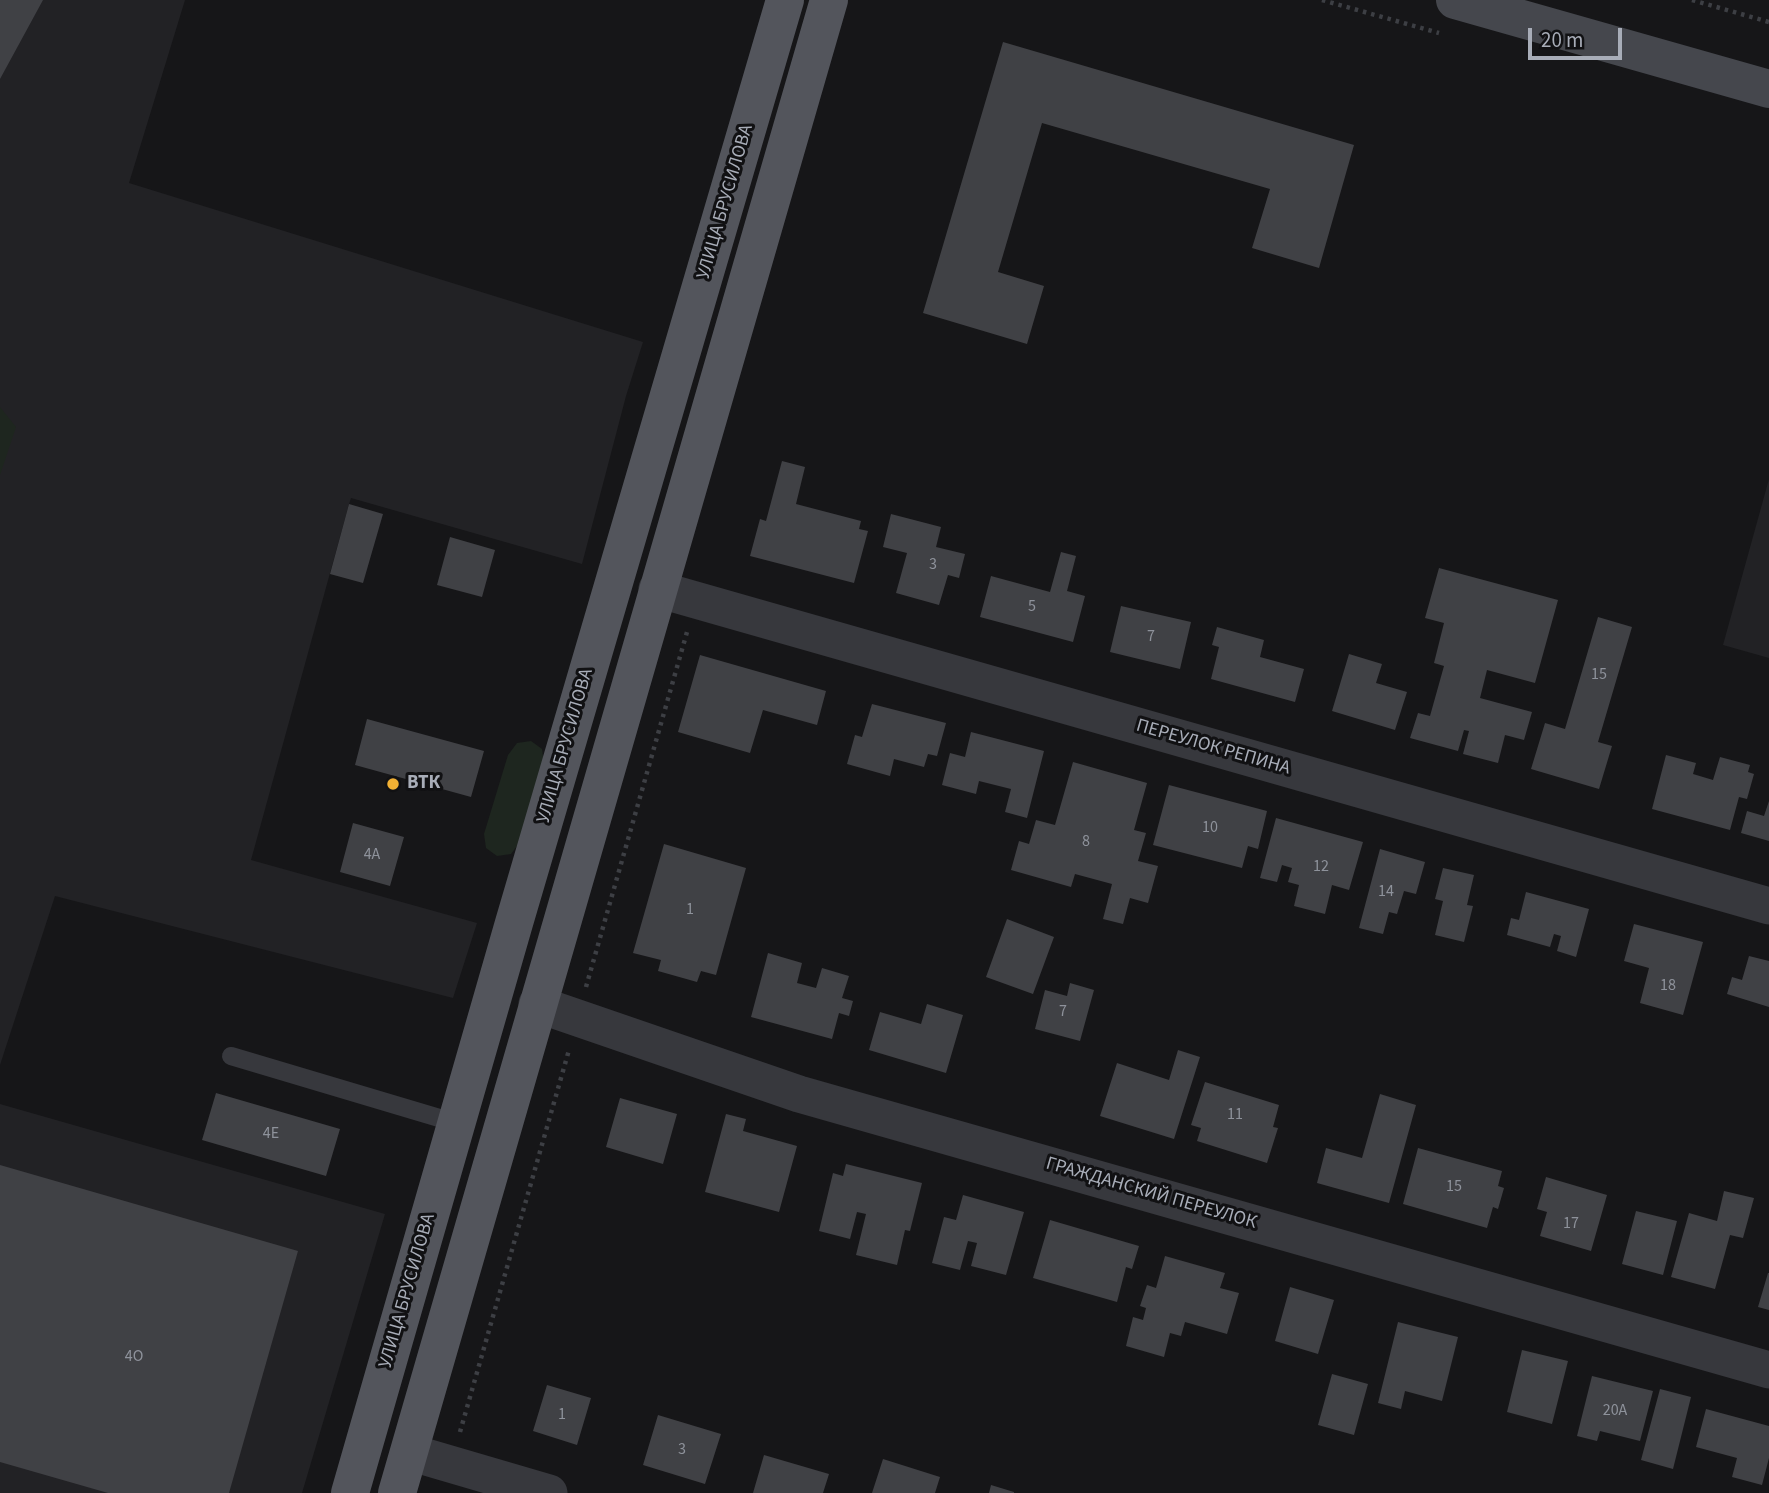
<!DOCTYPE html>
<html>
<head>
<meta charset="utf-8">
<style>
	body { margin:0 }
	#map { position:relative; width:1769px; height:1493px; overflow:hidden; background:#161618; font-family:"Source Sans 3",sans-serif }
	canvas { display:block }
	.scale { position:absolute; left:1528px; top:28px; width:94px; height:32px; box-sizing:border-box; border:4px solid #a8adb8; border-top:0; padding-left:9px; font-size:21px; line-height:24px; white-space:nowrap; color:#a8adb8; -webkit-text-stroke:5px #111113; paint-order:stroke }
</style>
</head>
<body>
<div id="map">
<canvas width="1769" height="1493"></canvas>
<div class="scale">20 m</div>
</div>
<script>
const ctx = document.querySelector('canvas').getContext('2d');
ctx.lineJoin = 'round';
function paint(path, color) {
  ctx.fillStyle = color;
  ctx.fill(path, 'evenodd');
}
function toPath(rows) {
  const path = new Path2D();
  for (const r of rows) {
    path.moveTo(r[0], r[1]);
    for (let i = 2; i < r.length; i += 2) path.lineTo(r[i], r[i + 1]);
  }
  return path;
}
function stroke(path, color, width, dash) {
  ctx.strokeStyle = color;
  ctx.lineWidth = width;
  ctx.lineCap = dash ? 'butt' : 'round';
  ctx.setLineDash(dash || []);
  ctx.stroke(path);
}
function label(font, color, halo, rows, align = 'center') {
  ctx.font = font + ' "Source Sans 3",sans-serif';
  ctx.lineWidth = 6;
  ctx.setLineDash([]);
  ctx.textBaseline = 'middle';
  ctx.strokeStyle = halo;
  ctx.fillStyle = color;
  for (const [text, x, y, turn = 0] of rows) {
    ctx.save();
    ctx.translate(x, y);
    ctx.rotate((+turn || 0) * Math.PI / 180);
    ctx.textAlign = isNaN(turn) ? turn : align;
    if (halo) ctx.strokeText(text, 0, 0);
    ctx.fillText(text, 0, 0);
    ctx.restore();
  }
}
const built = toPath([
	[0,0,185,0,129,183,643,342,626,396,582,564,351,498,349,504,251,860,477,923,453,998,55,896,0,1065],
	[1769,479,1769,658,1723,645],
	[0,1104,385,1214,302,1493,0,1493]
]);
const green = toPath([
	[0,407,16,427,0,475],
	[531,741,542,749,544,763,520,842,511,854,497,856,486,848,484,834,508,755,517,743]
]);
const building = toPath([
	[0,0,43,0,0,79],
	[1003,42,1354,145,1319,268,1252,248,1270,189,1042,123,998,272,1044,286,1027,344,923,313],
	[782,461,805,467,796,504,861,521,859,529,868,531,854,583,750,556,760,519,766,521],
	[349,504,383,514,363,583,330,574],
	[891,514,941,527,936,547,965,554,959,578,948,575,939,605,896,593,907,553,883,547],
	[450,537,495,550,482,597,437,585],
	[1061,552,1076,556,1067,591,1085,596,1073,642,980,617,991,576,1050,592],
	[1439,568,1558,600,1535,683,1487,670,1480,698,1532,712,1524,740,1505,735,1498,763,1463,754,1469,731,1464,730,1458,751,1410,738,1418,713,1430,716,1444,666,1434,663,1444,623,1425,618],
	[1121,606,1191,622,1180,669,1110,652],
	[1598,617,1632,627,1598,742,1612,746,1599,789,1531,769,1545,723,1565,729],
	[1217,627,1264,640,1260,657,1304,669,1295,702,1211,679,1219,647,1212,645],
	[1349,654,1382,664,1376,683,1407,692,1395,730,1332,711],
	[700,655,826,691,817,725,763,710,750,753,678,732],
	[872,704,946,723,937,756,928,754,924,767,894,759,890,776,847,764,855,735,862,737],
	[367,719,484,751,471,797,355,765],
	[971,732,1044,751,1027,818,1005,812,1011,789,979,781,976,794,942,785,950,753,965,757],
	[1666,755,1696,763,1693,774,1713,780,1720,757,1750,765,1748,772,1754,774,1747,799,1739,797,1730,830,1652,809],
	[1073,762,1147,783,1134,830,1146,833,1138,861,1158,866,1148,903,1130,898,1123,924,1103,919,1112,884,1075,874,1071,887,1011,870,1019,841,1029,844,1036,820,1055,825],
	[1169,785,1267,811,1258,849,1248,846,1242,868,1153,845],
	[1769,801,1769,841,1741,833,1747,811,1764,816],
	[1276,818,1363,842,1349,890,1332,885,1325,914,1294,906,1299,885,1288,882,1292,868,1282,865,1277,882,1260,878],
	[353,823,404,837,390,886,340,872],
	[664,844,746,868,716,975,701,971,697,982,658,971,661,960,633,953],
	[1380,849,1425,862,1416,894,1404,891,1397,914,1389,912,1383,934,1359,928],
	[1443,868,1474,875,1467,905,1473,906,1464,942,1435,935,1443,901,1435,899],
	[1526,892,1589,909,1576,957,1557,951,1561,936,1554,934,1550,947,1507,935,1511,918,1519,920],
	[1007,919,1054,937,1033,994,986,977],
	[1634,924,1703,942,1683,1015,1640,1003,1649,968,1624,961],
	[768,953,802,963,797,983,816,988,822,968,849,976,842,998,853,1001,849,1016,839,1013,832,1039,751,1017],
	[1749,956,1769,961,1769,1007,1727,994,1732,977,1742,980],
	[1070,983,1094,990,1080,1041,1035,1029,1045,990,1067,996],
	[927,1004,963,1015,946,1073,869,1050,880,1012,921,1024],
	[1178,1050,1200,1057,1174,1139,1100,1116,1117,1063,1169,1080],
	[1205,1082,1279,1105,1273,1127,1278,1128,1267,1163,1197,1141,1201,1128,1191,1125],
	[216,1093,340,1129,326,1176,202,1140],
	[1380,1094,1416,1105,1389,1203,1317,1183,1326,1148,1362,1158],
	[620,1098,677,1114,663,1164,606,1147],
	[726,1114,746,1119,743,1131,797,1146,779,1212,705,1192],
	[1418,1148,1502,1171,1498,1186,1504,1188,1498,1209,1493,1207,1487,1228,1403,1204],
	[846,1164,922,1183,910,1231,905,1230,897,1265,856,1255,866,1214,857,1212,850,1239,819,1231,833,1173,843,1176],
	[0,1165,298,1251,229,1493,108,1493,0,1462],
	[1546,1177,1607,1195,1591,1251,1540,1236,1547,1212,1537,1209],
	[1724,1191,1754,1198,1743,1238,1730,1235,1715,1289,1671,1277,1689,1213,1717,1221],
	[963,1195,1024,1212,1006,1275,971,1266,977,1243,968,1241,960,1270,932,1263,944,1217,956,1220],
	[1636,1211,1677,1221,1663,1275,1622,1264],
	[1050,1220,1139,1246,1132,1269,1126,1267,1117,1302,1033,1278],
	[1165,1256,1225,1273,1220,1288,1239,1293,1227,1334,1185,1322,1181,1336,1170,1333,1164,1357,1126,1346,1133,1317,1143,1320,1146,1308,1140,1306,1147,1285,1156,1288],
	[1768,1273,1769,1273,1769,1310,1758,1307],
	[1290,1287,1334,1300,1318,1354,1275,1341],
	[1398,1322,1458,1337,1442,1401,1405,1391,1401,1409,1378,1403],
	[1522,1350,1568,1361,1552,1424,1507,1412],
	[1332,1374,1368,1384,1354,1435,1318,1425],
	[1592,1376,1653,1391,1640,1441,1600,1431,1597,1441,1577,1436],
	[547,1385,591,1398,577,1445,533,1431],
	[1660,1389,1691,1397,1673,1469,1641,1460],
	[1706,1409,1769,1426,1769,1458,1762,1485,1732,1477,1737,1458,1696,1447],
	[658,1415,721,1434,705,1484,643,1465],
	[764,1455,829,1474,823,1493,753,1493],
	[883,1459,940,1477,935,1493,872,1493],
	[991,1485,1014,1492,1014,1493,989,1493]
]);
const path = toPath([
	[1322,0,1439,33],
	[1692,0,1769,22],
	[586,987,687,632],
	[460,1432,569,1050]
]);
const lane = toPath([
	[231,1056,456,1123]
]);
const street = toPath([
	[657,589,1769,906],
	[537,1004,799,1094,1769,1370],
	[409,1452,549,1493]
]);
const secondary = toPath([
	[1455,0,1769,89]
]);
const primary = toPath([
	[350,1493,514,923,785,0],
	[397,1493,829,0]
]);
const markers = [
	[393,784,7,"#f2b134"]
];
const numberNames = [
	["3",933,565],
	["5",1032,607],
	["7",1151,637],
	["15",1599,675],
	["10",1210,828],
	["8",1086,842],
	["4А",372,855],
	["12",1321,867],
	["14",1386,892],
	["1",690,910],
	["18",1668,986],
	["7",1063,1012],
	["11",1235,1115],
	["4Е",271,1134],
	["15",1454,1187],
	["17",1571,1224],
	["4О",134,1357],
	["20А",1615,1411],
	["1",562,1415],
	["3",682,1450]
];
const streetNames = [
	["УЛИЦА БРУСИЛОВА",726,202,-74],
	["УЛИЦА БРУСИЛОВА",566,746,-74],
	["ПЕРЕУЛОК РЕПИНА",1213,748,16],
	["ГРАЖДАНСКИЙ ПЕРЕУЛОК",1151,1194,16],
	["УЛИЦА БРУСИЛОВА",408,1291,-74]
];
const poiNames = [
	["ВТК",407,784]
];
paint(built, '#222225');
paint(green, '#1e261f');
paint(building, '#404145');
stroke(path, '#3d3f44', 4.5, [3.5, 5]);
stroke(lane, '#37383d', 18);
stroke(street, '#37383d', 37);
stroke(secondary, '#45474d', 38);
stroke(primary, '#53555c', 38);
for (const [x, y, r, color] of markers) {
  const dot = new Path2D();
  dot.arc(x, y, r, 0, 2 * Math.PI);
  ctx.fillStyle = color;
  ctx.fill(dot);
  stroke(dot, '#111113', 2.5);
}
label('16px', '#8e929b', null, numberNames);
label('19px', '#a8adb8', '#111113', streetNames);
label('bold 19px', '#a8adb8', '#111113', poiNames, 'left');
</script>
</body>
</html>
